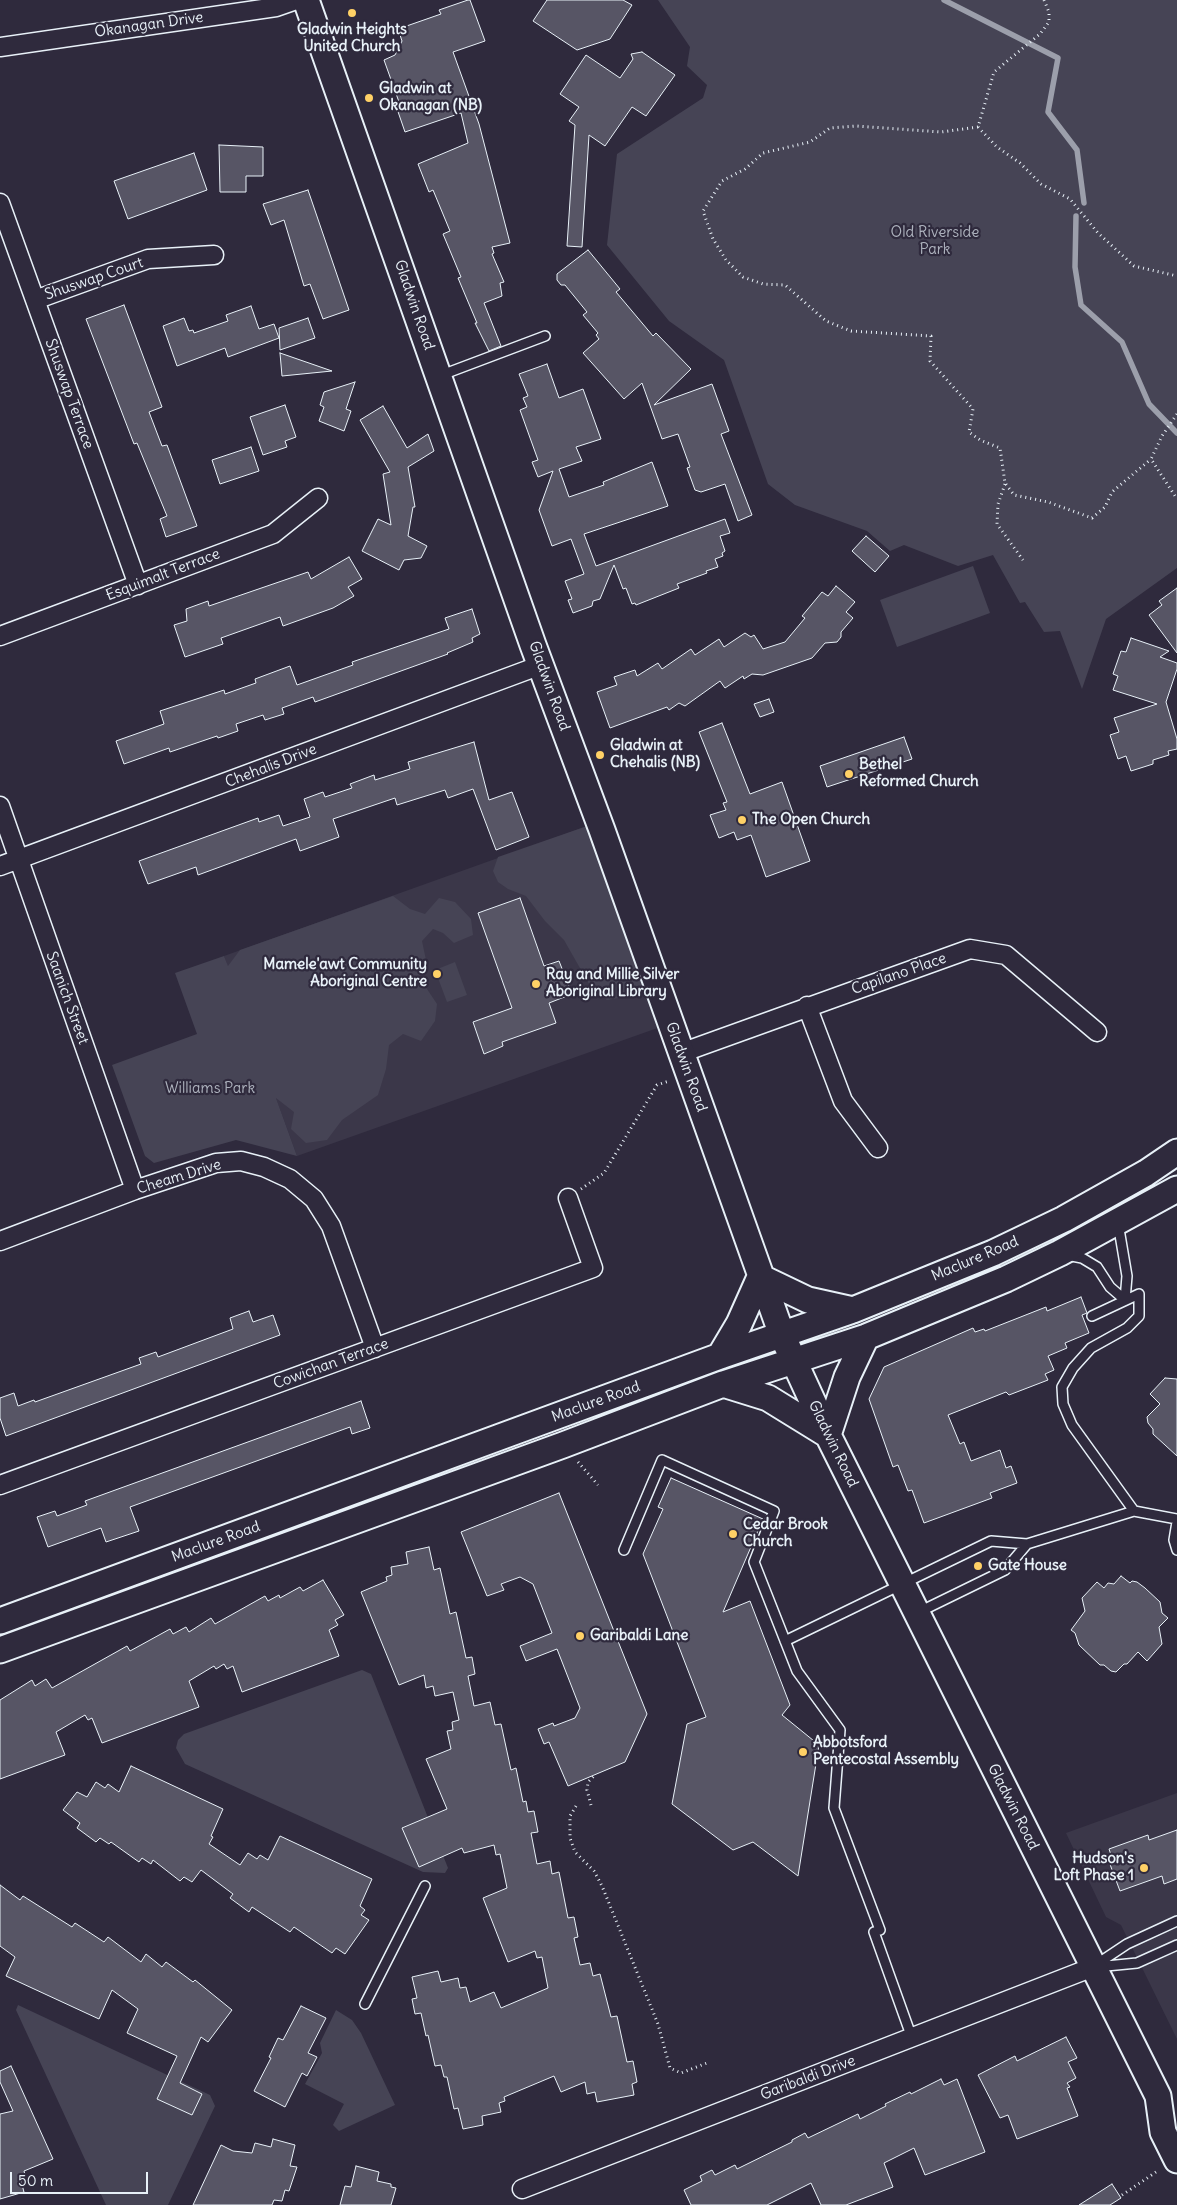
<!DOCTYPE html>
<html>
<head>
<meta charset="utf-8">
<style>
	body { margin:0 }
	#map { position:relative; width:1177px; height:2205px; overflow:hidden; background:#2f2a3d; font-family:Delius,sans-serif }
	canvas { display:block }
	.scale { position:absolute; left:10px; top:2172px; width:138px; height:22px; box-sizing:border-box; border:2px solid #e8f1f8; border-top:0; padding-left:6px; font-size:15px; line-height:18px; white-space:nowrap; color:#e8f1f8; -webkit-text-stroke:4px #2f2a3d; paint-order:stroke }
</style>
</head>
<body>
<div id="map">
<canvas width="1177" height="2205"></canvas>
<div class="scale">50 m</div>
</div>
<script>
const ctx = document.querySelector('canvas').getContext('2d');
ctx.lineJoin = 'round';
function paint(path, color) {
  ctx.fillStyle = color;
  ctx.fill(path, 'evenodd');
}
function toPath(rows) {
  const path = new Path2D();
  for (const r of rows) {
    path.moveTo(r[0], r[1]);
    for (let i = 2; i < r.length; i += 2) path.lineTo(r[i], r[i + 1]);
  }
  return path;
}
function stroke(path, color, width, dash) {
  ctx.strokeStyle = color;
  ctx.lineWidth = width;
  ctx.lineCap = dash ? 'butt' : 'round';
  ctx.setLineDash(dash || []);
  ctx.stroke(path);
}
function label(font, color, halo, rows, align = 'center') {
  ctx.font = font + ' Delius,sans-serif';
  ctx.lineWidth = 4.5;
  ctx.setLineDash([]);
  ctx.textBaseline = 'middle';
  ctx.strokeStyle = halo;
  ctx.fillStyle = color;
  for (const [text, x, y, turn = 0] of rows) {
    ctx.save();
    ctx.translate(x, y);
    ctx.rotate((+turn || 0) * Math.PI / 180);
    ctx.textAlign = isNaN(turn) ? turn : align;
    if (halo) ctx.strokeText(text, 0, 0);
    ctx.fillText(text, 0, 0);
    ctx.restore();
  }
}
const built = toPath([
	[593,824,666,1025,297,1156,224,956],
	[1177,1793,1177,2039,1121,1925,1106,1917,1066,1833]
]);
const green = toPath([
	[658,0,1177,0,1177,568,1106,619,1082,689,1060,631,1044,632,1025,602,1020,603,993,555,958,566,904,545,890,551,867,531,795,505,768,484,724,360,669,321,607,245,617,154,703,98,707,85,687,66,690,47],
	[973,566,990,613,897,647,880,600],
	[593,824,651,992,607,1000,593,991,564,940,545,921,526,896,508,889,498,882,493,871,498,857],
	[393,896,410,909,425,914,439,898,455,902,471,919,473,935,454,943,443,933,433,929,422,941,426,960,419,977,437,1004,435,1021,421,1041,403,1034,389,1045,386,1069,378,1095,342,1120,327,1140,306,1143,291,1129,294,1112,276,1098,297,1156,236,1140,154,1163,145,1156,112,1065,197,1034,175,973,224,956,228,966,240,950],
	[455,962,467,995,447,1002,435,970],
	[362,1670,371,1674,448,1868,445,1873,423,1872,185,1764,176,1748,178,1740,184,1734],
	[18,2005,210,2095,215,2106,168,2205,106,2205,16,2010],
	[336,2010,352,2020,361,2033,395,2105,339,2131,333,2125,344,2104,305,2084,322,2053,320,2043]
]);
const stream = toPath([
	[944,0,1058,58,1048,112,1077,150,1084,203],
	[1076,216,1075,267,1081,305,1122,342,1149,404,1177,433]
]);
const building = toPath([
	[468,0,470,0,485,41,453,52,479,124,510,243,492,247,494,253,492,254,504,282,500,283,502,296,484,303,501,346,489,351,475,323,477,323,458,278,461,277,443,234,450,231,433,190,429,192,418,164,468,143,461,113,405,132,395,103,399,102,384,60,395,55,402,41,398,29,441,14,439,10,468,0],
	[547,0,623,0,632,5,610,39,577,50,533,21,547,0],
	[642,52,675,75,646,116,632,107,605,146,589,135,582,247,567,246,575,125,569,121,579,107,560,94,586,55,620,78,633,59,631,54,642,52],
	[219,145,263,147,263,176,246,176,246,192,220,192,219,145],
	[194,153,207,190,128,219,114,181,194,153],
	[308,190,349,310,323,319,310,284,304,286,284,220,271,225,263,204,308,190],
	[588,250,620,289,616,292,653,336,656,333,691,369,654,405,712,384,729,431,721,434,752,515,738,521,725,484,701,492,695,490,687,468,690,467,678,434,662,439,642,383,624,399,583,353,599,339,596,335,598,333,583,315,587,312,565,285,561,285,557,280,557,274,588,250],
	[124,305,162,407,149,412,162,446,167,445,197,526,166,537,160,519,167,516,137,443,134,444,86,319,124,305],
	[251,306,259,329,274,324,279,338,228,357,225,348,177,366,163,326,184,318,189,331,193,330,194,333,228,321,226,315,251,306],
	[308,318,315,338,280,350,279,328,308,318],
	[280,353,332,371,282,376,280,353],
	[547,364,559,398,583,389,601,439,576,447,582,461,559,469,569,497,604,485,603,482,652,462,668,506,584,534,596,566,725,519,730,533,720,536,725,551,722,553,723,556,715,559,718,567,706,571,707,573,677,584,679,588,636,605,635,603,632,604,626,588,623,589,614,565,600,599,593,601,592,606,573,613,568,600,572,599,565,581,584,574,571,539,552,546,539,510,553,471,538,477,532,462,538,460,520,410,527,407,523,398,528,396,519,374,547,364],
	[355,382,346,409,351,411,344,431,319,421,324,407,320,405,324,392,355,382],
	[285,405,296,437,285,441,287,447,263,455,250,417,285,405],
	[383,406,407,448,428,434,434,451,408,467,415,507,413,507,408,536,427,546,421,558,404,560,399,570,362,551,378,519,391,525,383,474,390,472,360,420,383,406],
	[251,447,259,471,220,484,212,460,251,447],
	[866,536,889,556,875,572,852,551,866,536],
	[349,557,362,579,348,587,354,596,333,608,283,626,280,617,221,638,223,644,185,657,174,625,187,621,186,609,208,601,209,606,308,572,311,579,349,557],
	[836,586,855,602,846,612,853,618,841,632,841,637,837,642,825,643,812,658,763,675,752,674,744,679,743,676,725,688,720,681,685,706,679,703,669,710,667,707,610,728,597,692,617,685,614,677,635,670,637,676,658,663,662,669,691,649,695,655,719,639,724,647,745,633,751,637,754,635,763,649,785,642,805,618,802,616,822,592,828,596,836,586],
	[1177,588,1177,653,1149,615,1162,605,1159,601,1177,588],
	[472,609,480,634,472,638,473,642,447,653,448,654,315,702,313,697,282,708,284,714,265,720,263,715,236,724,238,731,218,738,217,736,170,752,169,748,124,764,116,741,164,724,160,711,224,690,225,694,256,683,255,679,290,666,297,685,353,665,352,662,449,629,445,618,472,609],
	[1131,638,1169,651,1160,657,1177,663,1177,669,1166,702,1177,739,1177,749,1168,751,1169,755,1153,760,1153,764,1131,771,1126,756,1118,759,1110,735,1119,732,1114,718,1157,704,1113,690,1118,676,1113,674,1121,651,1126,652,1131,638],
	[769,699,774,712,760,717,754,704,769,699],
	[722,723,750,794,782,782,810,861,766,877,751,835,737,840,734,832,719,838,710,815,726,810,723,803,727,802,699,732,722,723],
	[904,737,912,759,827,787,820,766,904,737],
	[474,742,489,800,512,792,529,837,496,850,473,789,448,798,445,790,397,805,395,798,333,819,339,837,300,851,296,839,198,875,196,867,148,884,139,861,258,818,259,822,279,815,283,826,310,817,304,799,323,792,325,797,352,788,350,784,374,775,375,780,410,769,408,762,474,742],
	[520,898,544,966,559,961,572,994,549,1003,556,1023,502,1042,503,1046,484,1054,473,1022,512,1008,478,913,520,898],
	[1081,1297,1087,1313,1082,1315,1089,1333,1065,1343,1067,1348,1048,1356,1054,1370,1045,1374,1048,1380,1009,1395,1006,1392,948,1415,960,1444,964,1442,971,1461,1000,1450,1006,1468,1011,1466,1017,1483,990,1493,992,1498,924,1523,912,1490,908,1491,898,1465,893,1467,869,1399,884,1367,973,1328,975,1332,984,1329,985,1331,1046,1307,1047,1311,1081,1297],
	[249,1311,253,1322,273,1315,280,1335,6,1436,0,1418,0,1398,14,1393,18,1406,34,1400,35,1402,141,1364,139,1358,156,1352,158,1357,233,1329,230,1318,249,1311],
	[1165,1378,1177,1379,1177,1456,1153,1434,1153,1429,1148,1423,1147,1417,1160,1404,1150,1394,1165,1378],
	[361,1401,370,1428,352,1434,350,1427,130,1507,139,1531,106,1542,101,1528,48,1547,37,1517,55,1511,57,1516,87,1505,85,1501,361,1401],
	[671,1478,763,1519,723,1612,750,1601,790,1705,782,1715,819,1745,798,1876,753,1842,733,1850,672,1804,687,1724,706,1717,643,1554,663,1509,658,1507,671,1478],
	[559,1493,647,1714,625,1762,568,1786,549,1742,544,1744,538,1729,553,1723,554,1726,575,1718,580,1708,557,1649,526,1661,520,1646,552,1633,533,1584,520,1577,501,1584,504,1590,487,1596,461,1532,559,1493],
	[429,1547,434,1570,440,1568,450,1614,456,1612,466,1658,472,1657,475,1674,468,1676,474,1706,490,1702,495,1725,501,1724,511,1770,516,1768,523,1802,526,1801,528,1812,534,1811,538,1832,531,1833,537,1864,550,1861,552,1874,559,1872,568,1918,574,1917,578,1937,574,1938,580,1965,590,1963,593,1976,600,1974,611,2017,617,2016,627,2062,633,2061,637,2082,632,2084,634,2095,597,2102,595,2092,587,2094,585,2082,561,2092,554,2076,504,2097,505,2101,499,2103,501,2112,482,2116,483,2125,463,2129,458,2108,454,2109,447,2077,444,2077,441,2065,435,2066,428,2035,426,2036,421,2013,415,2014,412,1999,417,1998,412,1977,438,1971,441,1982,458,1978,460,1988,466,1987,470,2002,494,1992,501,2008,548,1988,542,1957,537,1958,535,1951,508,1962,483,1898,507,1888,500,1854,496,1855,494,1845,464,1853,462,1848,419,1867,402,1828,447,1809,426,1759,451,1749,447,1731,453,1730,452,1722,459,1720,453,1692,435,1696,433,1686,426,1688,424,1675,399,1685,361,1592,387,1581,386,1577,392,1575,391,1567,408,1564,406,1552,429,1547],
	[1121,1576,1130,1583,1132,1581,1137,1582,1145,1588,1160,1602,1162,1613,1168,1618,1159,1627,1162,1644,1147,1661,1138,1652,1127,1664,1124,1664,1116,1672,1111,1671,1104,1665,1100,1665,1079,1645,1075,1633,1071,1630,1085,1611,1082,1598,1097,1582,1104,1588,1108,1583,1114,1584,1121,1576],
	[323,1580,344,1615,335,1620,338,1625,329,1630,339,1656,242,1692,233,1666,227,1669,224,1664,216,1669,214,1666,189,1681,199,1707,102,1743,92,1718,88,1720,85,1715,56,1732,65,1755,0,1779,0,1700,32,1680,35,1686,46,1679,52,1688,127,1646,130,1651,170,1629,173,1634,186,1627,189,1632,211,1618,215,1624,265,1596,268,1601,279,1595,280,1598,300,1587,303,1591,323,1580],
	[131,1766,223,1809,211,1836,213,1837,209,1844,240,1865,248,1853,257,1859,260,1855,268,1860,280,1836,372,1879,360,1906,365,1910,361,1915,369,1920,345,1954,336,1948,332,1953,294,1927,290,1932,252,1907,249,1912,230,1898,233,1894,201,1870,192,1882,184,1877,180,1881,153,1860,151,1864,142,1858,139,1862,111,1842,109,1844,100,1838,96,1842,77,1828,80,1823,63,1810,77,1792,87,1797,96,1782,105,1788,108,1784,119,1792,131,1766],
	[1177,1830,1177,1879,1164,1884,1162,1876,1120,1891,1108,1859,1112,1858,1109,1849,1148,1835,1149,1840,1177,1830],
	[0,1885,20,1900,23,1896,72,1927,75,1923,104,1942,108,1937,141,1962,146,1954,162,1967,166,1962,193,1982,195,1980,232,2010,208,2042,201,2037,180,2083,202,2094,192,2115,157,2099,177,2056,127,2033,138,2009,112,1990,99,2019,6,1976,15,1957,0,1946,0,1885],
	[301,2006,326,2018,308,2053,317,2057,307,2076,302,2073,285,2107,254,2091,271,2058,269,2057,278,2038,283,2040,301,2006],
	[1066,2037,1077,2058,1068,2062,1076,2078,1067,2083,1070,2087,1067,2088,1078,2116,1017,2139,1008,2115,1000,2118,978,2075,1015,2056,1017,2061,1066,2037],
	[11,2066,53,2159,24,2171,26,2179,21,2181,24,2192,0,2199,0,2114,13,2111,0,2082,0,2071,11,2066],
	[941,2079,944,2085,957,2079,985,2152,925,2175,914,2148,884,2163,893,2187,846,2205,821,2205,811,2183,767,2205,691,2205,684,2190,702,2181,700,2176,712,2170,715,2175,735,2165,737,2169,792,2142,792,2140,805,2133,808,2138,858,2114,860,2119,886,2106,885,2104,910,2092,911,2094,941,2079],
	[273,2139,295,2145,290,2166,297,2167,289,2191,285,2190,282,2201,274,2200,272,2205,193,2205,221,2145,233,2151,252,2153,255,2143,271,2147,273,2139],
	[356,2166,379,2172,377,2181,391,2184,391,2187,396,2188,391,2205,340,2205,345,2186,351,2187,356,2166],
	[1112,2184,1121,2198,1110,2205,1079,2205,1112,2184]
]);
const path = toPath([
	[1044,0,1049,12,1049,22,1040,34,994,72,978,127,997,147,1020,163,1041,184,1070,199,1098,233,1134,266,1177,276],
	[978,127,941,132,856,126,830,128,810,142,763,153,745,169,722,181,703,211,713,239,726,260,743,277,763,284,785,285,826,321,851,331,931,336,930,361,973,409,969,432,980,440,1000,448,1005,483,1014,495,1048,502,1092,518,1105,507,1112,492,1151,459],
	[1177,414,1162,436,1151,459,1177,499],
	[1005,484,998,504,997,524,1023,560],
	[581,1189,604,1173,657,1085,669,1081],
	[578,1462,598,1485],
	[591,1805,587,1790,588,1782,594,1776],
	[576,1806,570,1816,570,1838,575,1852,594,1871,602,1886,658,2024,670,2068,681,2073,707,2063],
	[1122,2195,1159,2170]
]);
const service = toPath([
	[439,376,545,336],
	[1118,1223,1127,1276,1125,1300],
	[1067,1255,1082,1258,1097,1267,1110,1287,1125,1300],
	[1092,1316,1139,1294,1139,1316,1127,1328,1091,1348,1073,1368,1062,1387,1063,1404,1072,1425,1134,1511],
	[1177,1522,1174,1540,1177,1550],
	[624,1550,662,1460,774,1511,754,1562,797,1671,840,1730,834,1808,880,1930],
	[919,1612,1005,1570,1027,1544],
	[785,1641,991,1541,1027,1544,1134,1511,1177,1519],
	[874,1932,912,2038],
	[1094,1966,1127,1944,1177,1921],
	[1096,1967,1137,1963,1177,1945],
	[365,2004,425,1886]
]);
const minor = toPath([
	[0,47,276,7,296,0],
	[0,203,138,585],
	[35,300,148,259,214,255],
	[0,636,273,534,318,498],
	[0,806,135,1190],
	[0,866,541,665],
	[807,1006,843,1101,878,1148],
	[681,1053,970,949,1006,955,1097,1032],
	[0,1241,135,1190,216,1163,241,1161,264,1167,290,1179,314,1199,331,1226,375,1348],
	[0,1485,593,1268,568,1198],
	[522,2189,1093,1967]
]);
const secondary = toPath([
	[306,0,533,645,602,830,782,1335,828,1435,1158,2096,1163,2132,1177,2160],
	[760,1277,808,1300,853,1310],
	[720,1356,739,1324,760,1277],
	[723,1384,768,1398,828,1435],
	[828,1435,847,1377,866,1337],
	[0,1621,720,1356,853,1310,993,1253,1064,1219,1146,1173,1177,1152],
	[0,1650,563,1445,723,1384,866,1337,1006,1279,1060,1253,1177,1189]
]);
const markers = [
	[352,13,5,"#ffd166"],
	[369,98,5,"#ffd166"],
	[600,755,5,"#ffd166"],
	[849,774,5,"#ffd166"],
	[742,820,5,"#ffd166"],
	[437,974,5,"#ffd166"],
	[536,984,5,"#ffd166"],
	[733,1534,5,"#ffd166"],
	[978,1566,5,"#ffd166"],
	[580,1636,5,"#ffd166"],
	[803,1752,5,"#ffd166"],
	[1144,1868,5,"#ffd166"]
];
const streetNames = [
	["Okanagan Drive",149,25,-8],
	["Shuswap Court",94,279,-19],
	["Gladwin Road",414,305,71],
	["Shuswap Terrace",69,394,70],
	["Esquimalt Terrace",163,575,-21],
	["Gladwin Road",549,686,70],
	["Chehalis Drive",271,766,-21],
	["Capilano Place",899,974,-19],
	["Saanich Street",67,998,70],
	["Gladwin Road",686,1067,70],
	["Cheam Drive",179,1177,-17],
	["Maclure Road",975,1259,-23],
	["Cowichan Terrace",331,1364,-20],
	["Maclure Road",596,1402,-20],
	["Gladwin Road",833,1444,64],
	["Maclure Road",216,1542,-20],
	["Gladwin Road",1013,1807,63],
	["Garibaldi Drive",808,2078,-21]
];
const poiNames = [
	["Gladwin Heights",352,30,"center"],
	["United Church",352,47,"center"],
	["Gladwin at",379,89],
	["Okanagan (NB)",379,106],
	["Gladwin at",610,746],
	["Chehalis (NB)",610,763],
	["Bethel",859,765],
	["Reformed Church",859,782],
	["The Open Church",752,820],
	["Mamele'awt Community",427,965,"right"],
	["Aboriginal Centre",427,982,"right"],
	["Ray and Millie Silver",546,975],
	["Aboriginal Library",546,992],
	["Cedar Brook",743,1525],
	["Church",743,1542],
	["Gate House",988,1566],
	["Garibaldi Lane",590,1636],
	["Abbotsford",813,1743],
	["Pentecostal Assembly",813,1760],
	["Hudson's",1134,1859,"right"],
	["Loft Phase 1",1134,1876,"right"]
];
const parkNames = [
	["Old Riverside",935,233],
	["Park",935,250],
	["Williams Park",210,1089]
];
paint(built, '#3b3749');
paint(green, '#464455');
stroke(stream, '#9c9fab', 5.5);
paint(building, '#575565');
stroke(building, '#e8f1f8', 1);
stroke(service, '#e8f1f8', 12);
stroke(minor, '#e8f1f8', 21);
stroke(secondary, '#e8f1f8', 29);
stroke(path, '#e8f1f8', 3, [1, 4]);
stroke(service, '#2f2a3d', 9);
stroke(minor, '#2f2a3d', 18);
stroke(secondary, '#2f2a3d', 25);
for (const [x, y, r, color] of markers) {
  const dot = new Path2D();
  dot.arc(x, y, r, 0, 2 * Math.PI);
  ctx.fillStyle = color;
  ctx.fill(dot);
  stroke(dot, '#2f2a3d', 2);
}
label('15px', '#e8f1f8', '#2f2a3d', streetNames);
label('bold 15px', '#e8f1f8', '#2f2a3d', poiNames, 'left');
label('15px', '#afb4bf', '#2f2a3d', parkNames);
</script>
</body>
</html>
